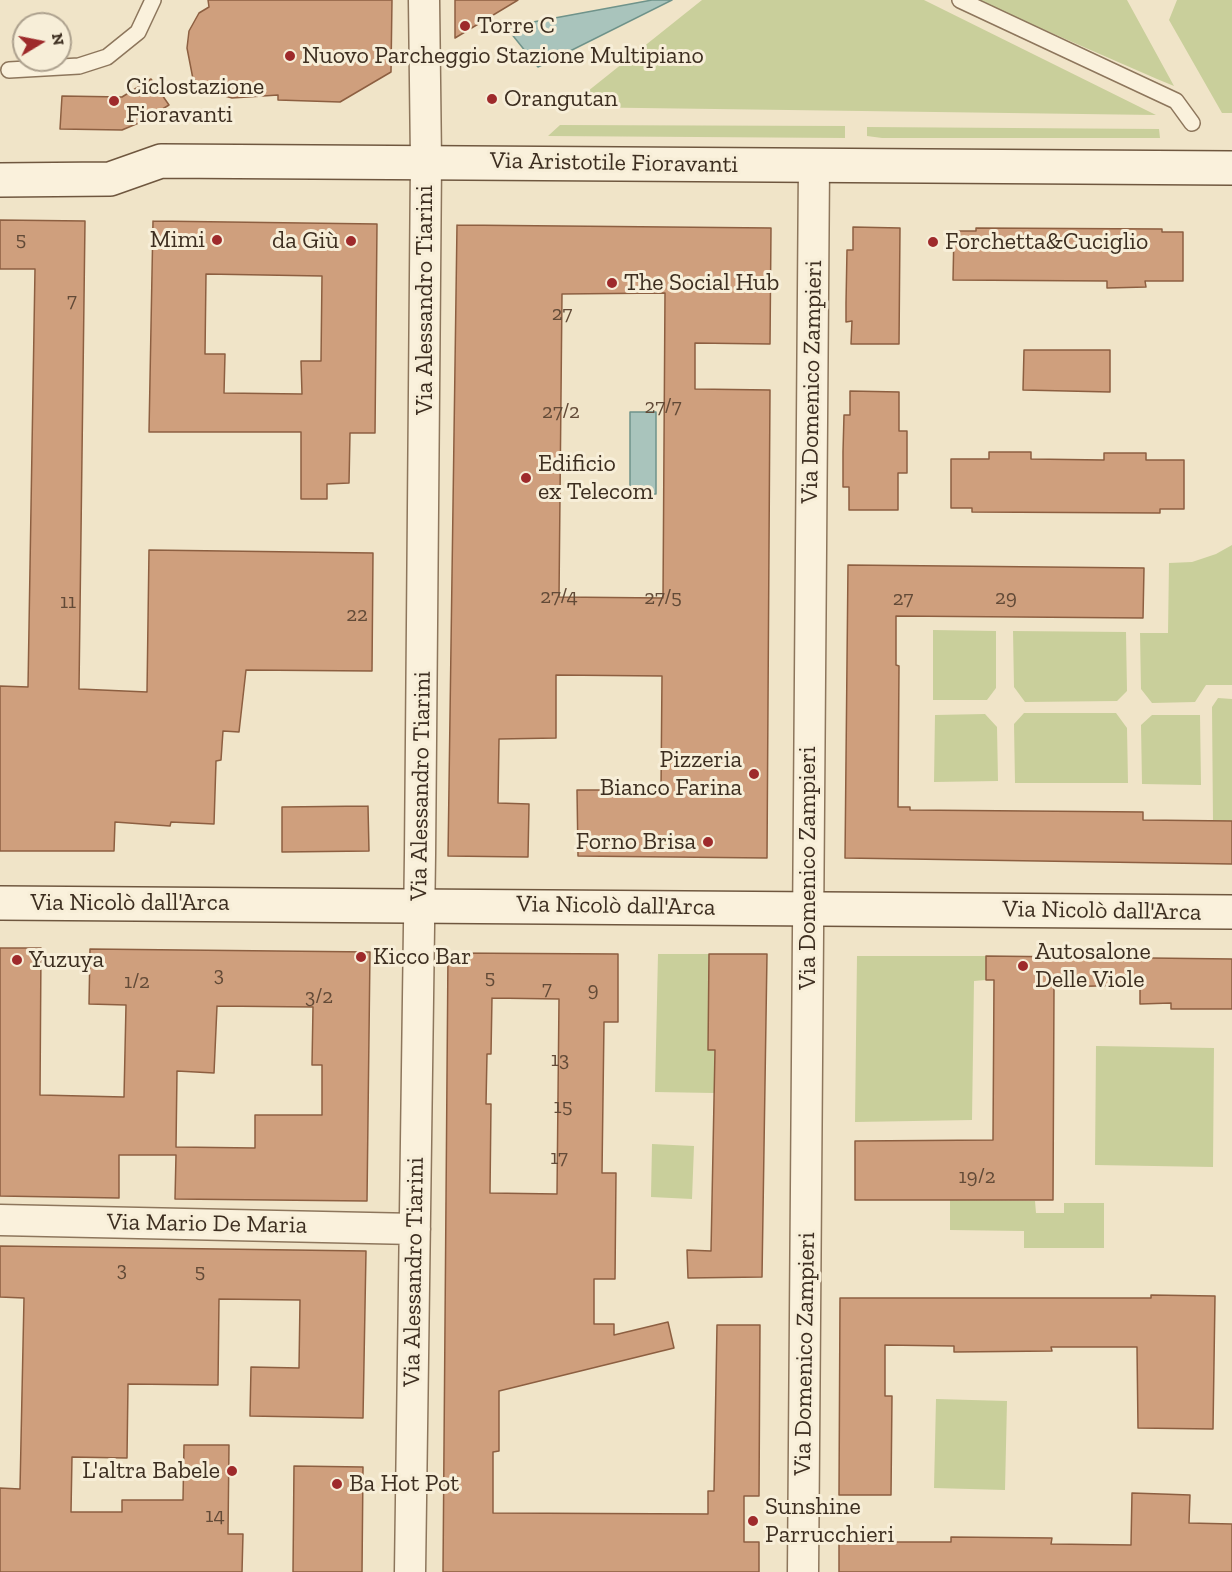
<!DOCTYPE html>
<html>
<head>
<meta charset="utf-8">
<style>
	body { margin:0 }
	#map { position:relative; width:1232px; height:1572px; overflow:hidden; background:#f0e4c8; font-family:"Zilla Slab",serif }
	canvas { display:block }
	.north { position:absolute; left:12px; top:12px; width:60px; height:60px; box-sizing:border-box; background:#f7eed8; border:2px solid #ada18e; border-radius:50%; rotate:80deg; font-size:16px; font-weight:700; line-height:24px; text-align:center; color:#3d2e20 }
	.north::after { content:''; display:block; margin:auto; width:21px; height:27px; background:#9e2a2b; clip-path:polygon(50% 0,100% 100%,50% 72%,0 100%) }
</style>
</head>
<body>
<div id="map">
<canvas width="1232" height="1572"></canvas>
<div class="north">N</div>
</div>
<script>
const ctx = document.querySelector('canvas').getContext('2d');
ctx.lineJoin = 'round';
function paint(path, color) {
  ctx.fillStyle = color;
  ctx.fill(path, 'evenodd');
}
function toPath(rows) {
  const path = new Path2D();
  for (const r of rows) {
    path.moveTo(r[0], r[1]);
    for (let i = 2; i < r.length; i += 2) path.lineTo(r[i], r[i + 1]);
  }
  return path;
}
function stroke(path, color, width, dash) {
  ctx.strokeStyle = color;
  ctx.lineWidth = width;
  ctx.lineCap = dash ? 'butt' : 'round';
  ctx.setLineDash(dash || []);
  ctx.stroke(path);
}
function label(font, color, halo, rows, align = 'center') {
  ctx.font = font + ' "Zilla Slab",serif';
  ctx.lineWidth = 6;
  ctx.setLineDash([]);
  ctx.textBaseline = 'middle';
  ctx.strokeStyle = halo;
  ctx.fillStyle = color;
  for (const [text, x, y, turn = 0] of rows) {
    ctx.save();
    ctx.translate(x, y);
    ctx.rotate((+turn || 0) * Math.PI / 180);
    ctx.textAlign = isNaN(turn) ? turn : align;
    if (halo) ctx.strokeText(text, 0, 0);
    ctx.fillText(text, 0, 0);
    ctx.restore();
  }
}
const green = toPath([
	[702,0,924,0,1156,115,568,107],
	[976,0,1127,0,1174,86,1157,79],
	[1177,0,1232,0,1232,113,1222,113,1169,20],
	[560,125,845,126,845,138,548,136],
	[867,127,1159,129,1160,138,882,138,867,136],
	[1232,545,1232,685,1206,685,1195,702,1152,703,1141,689,1140,633,1168,633,1169,563,1192,562,1216,554],
	[933,630,996,631,996,688,987,700,933,700],
	[1013,631,1126,632,1127,691,1117,701,1025,702,1014,687],
	[1218,698,1232,699,1232,821,1213,821,1212,707],
	[1024,713,1116,713,1127,728,1128,783,1015,783,1014,724],
	[985,714,997,727,998,781,934,782,935,715],
	[1152,715,1200,715,1201,785,1142,784,1141,725],
	[658,954,709,954,708,1049,715,1050,714,1093,655,1092],
	[857,956,986,956,986,980,974,981,972,1120,855,1122],
	[1096,1046,1214,1048,1213,1167,1095,1165],
	[652,1144,694,1146,692,1199,651,1197],
	[950,1200,1035,1201,1036,1213,1064,1213,1064,1203,1104,1203,1104,1248,1024,1248,1024,1231,950,1230],
	[936,1399,1007,1401,1005,1490,934,1488]
]);
const water = toPath([
	[652,0,672,0,538,67,506,27,652,0],
	[630,412,656,412,656,494,630,494,630,412]
]);
const building = toPath([
	[208,0,392,0,391,72,340,102,278,100,278,95,232,98,218,94,193,79,187,48,189,31,199,13,209,7,208,0],
	[455,0,518,0,455,38,455,0],
	[151,79,169,105,141,122,122,130,60,129,62,96,122,97,151,79],
	[0,220,85,221,79,689,147,692,149,550,373,553,372,671,246,670,239,732,223,731,221,760,216,761,214,824,171,822,170,826,115,822,114,851,0,851,0,686,28,687,35,269,0,269,0,220],
	[153,221,377,224,375,433,350,433,349,483,327,484,327,499,301,499,301,432,149,432,153,221],
	[206,274,322,276,321,361,301,361,302,394,224,393,225,354,205,354,206,274],
	[457,225,771,228,770,344,695,343,695,389,770,390,767,858,578,856,577,790,661,790,662,676,556,675,556,738,499,739,498,803,529,804,528,857,448,856,457,225],
	[665,293,663,598,559,597,562,294,665,293],
	[853,227,900,228,899,344,851,344,852,321,846,322,846,303,847,250,853,250,853,227],
	[976,228,1162,229,1162,232,1183,232,1183,281,1145,281,1146,287,1107,288,1107,281,953,280,954,231,976,231,976,228],
	[1024,350,1110,350,1110,392,1023,390,1024,350],
	[850,391,899,392,899,431,907,431,907,473,898,473,898,510,849,510,849,487,843,487,843,452,844,415,850,415,850,391],
	[989,452,1031,452,1031,459,1104,460,1104,453,1146,453,1146,460,1184,460,1184,509,1160,509,1160,513,972,512,972,508,951,508,951,459,989,459,989,452],
	[848,565,1144,568,1143,618,896,616,896,665,899,666,898,807,910,807,910,810,1143,812,1143,820,1232,821,1232,864,845,858,848,565],
	[368,806,369,851,282,852,282,807,368,806],
	[0,948,41,948,40,1095,124,1097,126,1005,89,1004,90,949,370,952,367,1201,175,1199,176,1155,119,1155,119,1198,0,1196,0,948],
	[217,1006,313,1007,312,1065,322,1065,322,1115,255,1115,255,1148,176,1147,177,1071,214,1073,217,1006],
	[448,953,618,954,618,1022,604,1022,602,1173,616,1173,615,1279,594,1279,594,1324,614,1324,614,1335,668,1322,674,1348,499,1391,499,1451,493,1452,493,1513,708,1514,708,1491,714,1491,717,1325,760,1325,759,1496,744,1496,744,1542,759,1542,759,1572,443,1572,448,953],
	[492,998,559,999,557,1194,490,1193,491,1104,486,1104,487,1054,491,1054,492,998],
	[709,954,767,954,762,1277,688,1278,687,1250,711,1251,715,1050,708,1050,709,954],
	[986,956,1232,959,1232,1009,1171,1009,1171,1003,1140,1004,1140,985,1054,987,1053,1200,855,1200,855,1141,993,1140,994,980,986,980,986,956],
	[0,1246,366,1251,363,1418,250,1416,251,1367,299,1368,300,1300,219,1299,218,1385,128,1384,127,1458,72,1457,71,1512,122,1512,122,1500,183,1500,184,1445,229,1445,228,1534,243,1534,242,1572,0,1572,0,1488,20,1489,24,1298,0,1297,0,1246],
	[1151,1295,1215,1296,1213,1429,1138,1428,1137,1347,1051,1347,1052,1351,954,1352,954,1346,885,1345,885,1396,892,1396,891,1495,839,1495,840,1298,1151,1298,1151,1295],
	[294,1466,363,1467,362,1572,293,1572,294,1466],
	[1132,1493,1190,1495,1189,1523,1232,1524,1232,1572,839,1572,839,1542,951,1542,951,1537,1052,1538,1051,1544,1131,1545,1132,1493]
]);
const lane = toPath([
	[960,0,1176,101,1192,123],
	[9,70,79,66,107,57,138,32,153,0]
]);
const street = toPath([
	[0,1220,415,1229],
	[410,1572,420,855,426,161,424,0],
	[803,1572,814,165]
]);
const secondary = toPath([
	[0,180,110,179,161,161,1232,168],
	[0,903,1232,912]
]);
const markers = [
	[465,26,6,"#9e2a2b"],
	[290,56,6,"#9e2a2b"],
	[492,99,6,"#9e2a2b"],
	[114,101,6,"#9e2a2b"],
	[217,240,6,"#9e2a2b"],
	[351,241,6,"#9e2a2b"],
	[933,242,6,"#9e2a2b"],
	[612,283,6,"#9e2a2b"],
	[526,478,6,"#9e2a2b"],
	[754,774,6,"#9e2a2b"],
	[708,842,6,"#9e2a2b"],
	[361,957,6,"#9e2a2b"],
	[17,960,6,"#9e2a2b"],
	[1023,966,6,"#9e2a2b"],
	[232,1471,6,"#9e2a2b"],
	[337,1484,6,"#9e2a2b"],
	[753,1521,6,"#9e2a2b"]
];
const numberNames = [
	["5",21,240],
	["7",72,301],
	["27",562,314],
	["27/7",663,407],
	["27/2",561,412],
	["27/4",559,597],
	["27/5",663,598],
	["29",1006,598],
	["27",903,599],
	["11",68,602],
	["22",357,615],
	["3",219,975],
	["5",490,978],
	["1/2",137,982],
	["7",547,989],
	["9",593,990],
	["3/2",319,997],
	["13",560,1060],
	["15",563,1107],
	["17",559,1158],
	["19/2",977,1177],
	["3",122,1270],
	["5",200,1272],
	["14",215,1516]
];
const poiNames = [
	["Torre C",477,26],
	["Nuovo Parcheggio Stazione Multipiano",302,56],
	["Ciclostazione",126,87],
	["Fioravanti",126,115],
	["Orangutan",504,99],
	["Mimi",205,240,"right"],
	["da Giù",339,241,"right"],
	["Forchetta&Cuciglio",945,242],
	["The Social Hub",624,283],
	["Edificio",538,464],
	["ex Telecom",538,492],
	["Pizzeria",742,760,"right"],
	["Bianco Farina",742,788,"right"],
	["Forno Brisa",696,842,"right"],
	["Autosalone",1035,952],
	["Delle Viole",1035,980],
	["Kicco Bar",373,957],
	["Yuzuya",29,960],
	["L'altra Babele",220,1471,"right"],
	["Ba Hot Pot",349,1484],
	["Sunshine",765,1507],
	["Parrucchieri",765,1535]
];
const streetNames = [
	["Via Aristotile Fioravanti",614,163,1],
	["Via Alessandro Tiarini",425,300,-90],
	["Via Domenico Zampieri",812,382,-89],
	["Via Alessandro Tiarini",421,786,-89],
	["Via Domenico Zampieri",808,868,-90],
	["Via Nicolò dall'Arca",130,903],
	["Via Nicolò dall'Arca",616,906,1],
	["Via Nicolò dall'Arca",1102,911,1],
	["Via Mario De Maria",207,1224,1],
	["Via Alessandro Tiarini",414,1272,-89],
	["Via Domenico Zampieri",805,1354,-89]
];
paint(green, '#c9cf9b');
paint(water, '#a9c4bc');
stroke(water, '#6f938a', 1.5);
paint(building, '#cf9f7d');
stroke(building, '#8d5f41', 1.5);
stroke(lane, '#8d765c', 18);
stroke(street, '#8d765c', 33);
stroke(secondary, '#6f573f', 36);
stroke(lane, '#faf1dc', 15);
stroke(street, '#faf1dc', 30);
stroke(secondary, '#faf1dc', 33);
for (const [x, y, r, color] of markers) {
  const dot = new Path2D();
  dot.arc(x, y, r, 0, 2 * Math.PI);
  ctx.fillStyle = color;
  ctx.fill(dot);
  stroke(dot, '#f7eed8', 2);
}
label('21px', '#624a37', null, numberNames);
label('24px', '#3d2e20', '#f7eed8', poiNames, 'left');
label('24px', '#3d2e20', '#f7eed8', streetNames);
</script>
</body>
</html>
